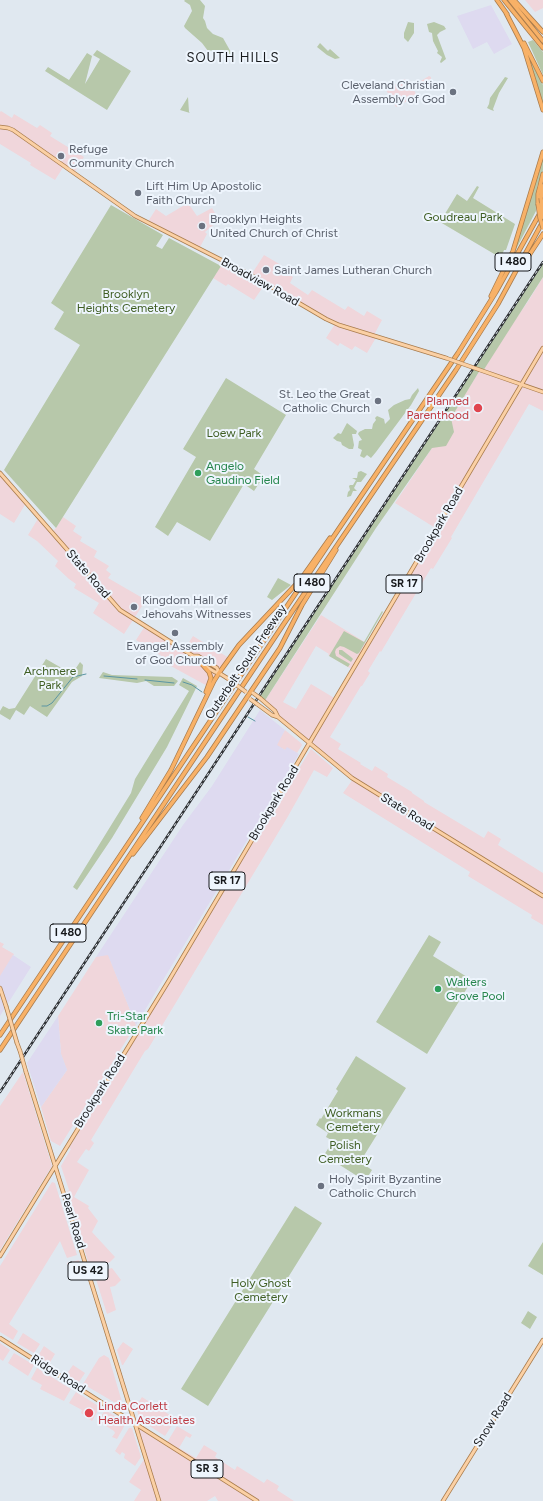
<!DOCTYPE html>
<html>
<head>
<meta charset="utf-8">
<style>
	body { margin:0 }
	canvas { display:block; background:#e0e8f0 }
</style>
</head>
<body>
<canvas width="543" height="1501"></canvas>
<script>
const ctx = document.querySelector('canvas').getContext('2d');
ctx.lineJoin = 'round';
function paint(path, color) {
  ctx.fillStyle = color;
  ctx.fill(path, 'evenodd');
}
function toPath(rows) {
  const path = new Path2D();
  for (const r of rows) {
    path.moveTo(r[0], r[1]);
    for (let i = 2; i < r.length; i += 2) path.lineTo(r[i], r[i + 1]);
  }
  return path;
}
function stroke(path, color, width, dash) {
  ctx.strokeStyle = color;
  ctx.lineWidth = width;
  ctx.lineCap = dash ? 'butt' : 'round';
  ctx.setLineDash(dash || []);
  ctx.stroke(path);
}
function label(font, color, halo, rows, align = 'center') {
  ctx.font = font + ' Figtree,sans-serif';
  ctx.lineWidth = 4;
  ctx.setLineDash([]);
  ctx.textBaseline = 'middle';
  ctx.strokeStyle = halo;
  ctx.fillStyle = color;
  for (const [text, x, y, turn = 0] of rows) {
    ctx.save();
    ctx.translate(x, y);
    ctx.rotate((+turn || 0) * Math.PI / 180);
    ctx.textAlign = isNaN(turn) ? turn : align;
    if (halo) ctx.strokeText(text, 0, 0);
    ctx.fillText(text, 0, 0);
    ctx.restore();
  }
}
const commercial = toPath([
	[525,0,543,0,543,8,535,12],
	[429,76,431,77,431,79,413,88,417,96,396,107,386,90,404,79,416,84],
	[1,111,12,118,14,114,37,128,40,125,52,133,50,136,84,157,74,173,64,166,55,180,30,165,31,163,0,144,0,112],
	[188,203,197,216,212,208,219,220,205,232,207,234,199,249,147,223,156,209,166,216],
	[264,255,281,265,279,269,293,277,290,283,308,295,312,290,345,310,348,306,364,316,367,311,382,320,374,335,377,336,367,353,355,346,352,350,340,343,338,346,326,338,335,324,265,284,254,300,228,284,226,286,213,278,223,262,251,275],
	[543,277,543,411,529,404,451,537,452,538,433,569,431,568,381,652,380,651,368,671,370,673,362,686,361,686,330,737,341,744,338,749,361,763,360,764,372,771,375,766,388,774,387,777,412,792,412,793,424,801,424,802,484,838,488,831,501,839,498,845,543,873,543,925,531,918,532,915,468,876,470,872,343,793,353,779,278,717,275,711,264,702,321,615,368,644,437,529,395,503,432,448,480,370,529,300],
	[316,646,329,654,328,655,353,670,336,699,311,684,296,709,283,702],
	[0,473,26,503,14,523,0,514],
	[39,517,52,532,56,528,63,517,76,526,73,531,82,537,80,541,97,551,94,557,109,566,106,570,111,574,108,578,146,600,124,634,93,613,99,603,74,588,76,584,69,579,55,566,58,561,37,541,28,535],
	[145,626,184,650,193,636,229,658,211,688,169,665,171,662,136,640],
	[285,730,301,743,302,745,297,753,287,748,285,750,276,745],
	[311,749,333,768,327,777,314,770,287,818,148,1049,145,1051,91,1140,94,1143,89,1151,86,1149,77,1162,89,1170,74,1197,89,1206,88,1208,98,1221,92,1232,115,1257,110,1262,101,1266,90,1268,67,1192,69,1190,61,1166,71,1149,69,1148,298,767,300,767],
	[0,942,4,944,2,947,14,954,0,977],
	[108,954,136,1025,60,1146,51,1141,41,1107,67,1070,61,1054,58,1016,96,957],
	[23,1072,52,1166,0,1250,0,1106],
	[52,1182,55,1183,77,1255,67,1258,60,1241,9,1324,18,1331,13,1340,0,1332,0,1266],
	[79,1260,83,1273,72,1277,67,1263],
	[112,1268,121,1280,115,1286,110,1287,116,1310,107,1314,94,1273],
	[23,1333,40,1344,34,1353,17,1343],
	[123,1342,133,1349,123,1365,122,1365,117,1350],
	[0,1343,10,1350,3,1361,0,1359],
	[44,1346,55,1354,49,1364,38,1356],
	[14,1353,34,1365,28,1376,8,1363],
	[104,1355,109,1358,122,1402,119,1405,83,1384,99,1358],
	[73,1365,85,1373,79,1382,66,1375],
	[37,1368,71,1389,64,1401,40,1389,42,1385,31,1379],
	[76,1392,100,1407,92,1421,81,1413,82,1410,69,1403],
	[142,1397,176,1419,165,1436,140,1420,139,1418,136,1406],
	[105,1410,126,1423,117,1439,112,1437,115,1433,114,1431,98,1421],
	[135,1424,166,1444,177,1426,192,1435,190,1438,186,1436,179,1448,196,1458,204,1445,217,1453,215,1457,235,1470,237,1466,264,1483,267,1479,279,1486,277,1490,294,1501,218,1501,215,1496,207,1501,134,1501,141,1490,129,1482,145,1458],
	[129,1428,132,1428,141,1457,135,1466,124,1458,125,1454,122,1452,120,1455,115,1451]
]);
const industrial = toPath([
	[491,5,512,44,494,54,487,42,473,49,457,16],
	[260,710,285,730,277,745,285,750,287,747,299,754,136,1025,108,955,96,957,183,825,212,786],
	[13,955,31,967,0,1016,0,976],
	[58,1016,61,1054,67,1070,41,1107,27,1063]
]);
const green = toPath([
	[185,0,200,0,205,6,203,18,205,21,207,28,213,34,223,38,232,54,228,57,214,50,208,51,202,43,185,28,184,26,192,11,190,5,184,1],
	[408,22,414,23,414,33,408,42,404,38,404,33],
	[434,22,444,26,446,29,440,32,437,35,446,59,441,63,440,62,442,57,437,53,438,51,433,41,432,33,429,32,427,24],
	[533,40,543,52,543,75,528,42],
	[320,43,328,51,330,49,340,58,335,59,327,55,317,47],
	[97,50,131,71,107,110,45,71,48,67,69,80,87,53,92,56,85,84,100,59,93,55],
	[529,57,543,85,543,107,528,58],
	[505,77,508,78,499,93,493,109,494,111,491,110,487,108,489,104,490,98],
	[188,97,189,112,190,113,180,110],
	[543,157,543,170,537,187,536,211,514,253,513,252],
	[477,186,479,187,473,198,515,224,506,250,504,250,501,258,440,222,457,194,467,201],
	[111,205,163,235,156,246,162,249,169,238,221,266,56,528,4,470,80,345,54,329,64,312,51,303],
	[543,262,543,277,483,371,480,370,451,418,454,432,446,446,432,448,376,528,264,702,258,698],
	[226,378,286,415,254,469,264,476,254,491,244,484,210,541,177,522,168,536,155,527,196,457,183,449],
	[418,388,419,391,411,405,376,452,371,458,367,455,364,458,360,456,362,450,358,448,359,441,362,440,358,434,359,432,365,429,372,429,373,424,376,420,375,418,377,416,384,419,385,424,390,419,388,410,394,405,405,400,410,399,412,395],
	[347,423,357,431,356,434,352,434,354,445,353,449,349,449,342,445,341,442,337,441,333,438,338,433,341,434],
	[361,471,367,474,361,482,357,482,354,488,357,491,353,491,351,496,347,497,348,492,350,490,349,486,350,485,353,485,356,480,352,478,357,478,358,472],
	[278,578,291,585,272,600,267,597],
	[382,611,383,612,359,653,357,654,344,647,340,646,336,649,335,652,336,656,350,664,348,667,329,656,344,631,364,642],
	[339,650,342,650,351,657,353,659,351,662,339,654],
	[46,659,72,674,80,662,83,665,82,676,72,682,47,717,30,706,24,715,16,710,10,720,0,714,0,711,3,706,9,709,15,708],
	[103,672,112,675,172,677,178,681,174,686,154,686,146,681,137,683,99,678],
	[183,678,197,686,167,747,112,838,77,890,73,887,131,793,135,779,189,691,179,685],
	[429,935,441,942,433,956,472,980,427,1054,376,1022],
	[356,1056,406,1088,360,1162,372,1170,365,1181,324,1155,333,1141,326,1137,328,1133,316,1125,320,1118,321,1119,338,1091,336,1089],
	[295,1206,322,1223,208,1406,181,1389],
	[543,1242,543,1275,528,1266],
	[528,1311,537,1317,530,1329,521,1323]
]);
const stream = toPath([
	[104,676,137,679],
	[145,680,174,683],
	[183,682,192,685,202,692],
	[42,706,47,706,52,703,73,677,86,674],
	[248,717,255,721]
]);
const major = toPath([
	[0,127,8,128,13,130,135,216,251,275,326,319,339,325,446,358],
	[480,370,543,392],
	[0,473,120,610,193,656,198,656,217,668,219,673,227,678],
	[193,656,195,660,215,672,219,673],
	[260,698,275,711,278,717],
	[257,704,272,715,278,717,352,778,543,896],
	[0,988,6,1006],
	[17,1043,20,1051],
	[26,1072,159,1501],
	[0,1256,168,982,543,348],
	[0,1338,257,1501],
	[443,1501,543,1340]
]);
const highway = toPath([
	[497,0,507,14],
	[504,0,543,48],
	[510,0,543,41],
	[514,0,543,32],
	[506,13,524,48,543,110],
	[524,43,543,81],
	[541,198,543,186],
	[538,204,538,194,543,174],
	[524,263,543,234],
	[491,296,513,251,543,152],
	[201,663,209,672,211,678,206,692],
	[142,818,171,770,214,681,219,673,239,645,301,579,330,538],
	[133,854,207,757,280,648,302,605,336,550],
	[0,1035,338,530,458,353,496,292,540,213],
	[0,1050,283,625,456,370,498,304,542,223]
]);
const rail = toPath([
	[0,1092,543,262]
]);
const majorBridge = toPath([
	[446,358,480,370],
	[227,678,246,692],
	[253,693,260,698],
	[250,699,257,704],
	[6,1006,17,1043],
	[20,1051,26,1072]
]);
const highwayBridge = toPath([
	[541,198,543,217],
	[538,204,540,218,543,228]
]);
const markers = [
	[453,92,4,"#6b7280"],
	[61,156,4,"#6b7280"],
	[138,193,4,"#6b7280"],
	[202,226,4,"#6b7280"],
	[266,270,4,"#6b7280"],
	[378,401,4,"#6b7280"],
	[478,408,5,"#e0444e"],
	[198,473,4,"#2e9e5b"],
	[134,607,4,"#6b7280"],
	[175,633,4,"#6b7280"],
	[438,989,4,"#2e9e5b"],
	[99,1023,4,"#2e9e5b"],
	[321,1186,4,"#6b7280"],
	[89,1413,5,"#e0444e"]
];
const shields = [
	[513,262,36],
	[312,583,36],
	[404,584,36],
	[227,881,36],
	[68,933,36],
	[88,1271,40],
	[207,1469,32]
];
const shieldNames = [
	["I 480",513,262],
	["I 480",312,583],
	["SR 17",404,584],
	["SR 17",227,881],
	["I 480",68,933],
	["US 42",88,1271],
	["SR 3",207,1469]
];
const worshipNames = [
	["Cleveland Christian",445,85,"right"],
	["Assembly of God",445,99,"right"],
	["Refuge",69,149],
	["Community Church",69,163],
	["Lift Him Up Apostolic",146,186],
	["Faith Church",146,200],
	["Brooklyn Heights",210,219],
	["United Church of Christ",210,233],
	["Saint James Lutheran Church",274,270],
	["St. Leo the Great",370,394,"right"],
	["Catholic Church",370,408,"right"],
	["Kingdom Hall of",142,600],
	["Jehovahs Witnesses",142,614],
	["Evangel Assembly",175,646,"center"],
	["of God Church",175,660,"center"],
	["Holy Spirit Byzantine",329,1179],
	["Catholic Church",329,1193]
];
const parkNames = [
	["Goudreau Park",463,217],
	["Brooklyn",126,294],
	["Heights Cemetery",126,308],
	["Loew Park",234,433],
	["Archmere",50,671],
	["Park",50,685],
	["Workmans",353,1113],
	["Cemetery",353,1127],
	["Polish",345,1145],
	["Cemetery",345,1159],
	["Holy Ghost",261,1283],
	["Cemetery",261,1297]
];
const streetNames = [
	["Broadview Road",260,282,29],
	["Brookpark Road",439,525,-60],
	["State Road",88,574,49],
	["Outerbelt South Freeway",246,662,-56],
	["Brookpark Road",274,803,-59],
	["State Road",407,812,32],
	["Brookpark Road",100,1091,-58],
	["Pearl Road",73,1221,73],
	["Ridge Road",58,1374,32],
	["Snow Road",493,1420,-58]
];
const healthNames = [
	["Planned",469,401],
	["Parenthood",469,415],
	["Linda Corlett",98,1406,"left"],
	["Health Associates",98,1420,"left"]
];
const leisureNames = [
	["Angelo",206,466],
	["Gaudino Field",206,480],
	["Walters",446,982],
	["Grove Pool",446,996],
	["Tri-Star",107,1016],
	["Skate Park",107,1030]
];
const neighbourhoodNames = [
	["SOUTH HILLS",233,58]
];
paint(commercial, '#f0d6db');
paint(industrial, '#dedaf0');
paint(green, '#b7c8aa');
stroke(stream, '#5b95a3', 1);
stroke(major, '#a97c4d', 4.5);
stroke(highway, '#a97c4d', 5);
stroke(major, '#fbd0a4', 3);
stroke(highway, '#f8b167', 3.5);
stroke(rail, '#303336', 2.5);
stroke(rail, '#eef5fd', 1, [3]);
stroke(majorBridge, '#a97c4d', 4.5, []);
stroke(highwayBridge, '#a97c4d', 5, []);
stroke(majorBridge, '#fbd0a4', 3);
stroke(highwayBridge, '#f8b167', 3.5);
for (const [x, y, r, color] of markers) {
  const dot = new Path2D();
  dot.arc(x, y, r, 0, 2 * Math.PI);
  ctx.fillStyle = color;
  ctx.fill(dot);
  stroke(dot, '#eef5fd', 1.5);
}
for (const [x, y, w] of shields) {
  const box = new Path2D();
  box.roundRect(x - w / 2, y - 9, w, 18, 3);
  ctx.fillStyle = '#eef5fd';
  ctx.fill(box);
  stroke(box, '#17191c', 1);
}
label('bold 11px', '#17191c', null, shieldNames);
label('12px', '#5b616d', '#eef5fd', worshipNames, 'left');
label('12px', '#3f5e23', '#eef5fd', parkNames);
label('12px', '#17191c', '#eef5fd', streetNames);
label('12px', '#be3a42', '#eef5fd', healthNames, 'right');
label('12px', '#27864d', '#eef5fd', leisureNames, 'left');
ctx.letterSpacing = '1px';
label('13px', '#17191c', '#eef5fd', neighbourhoodNames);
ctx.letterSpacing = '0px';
</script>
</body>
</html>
